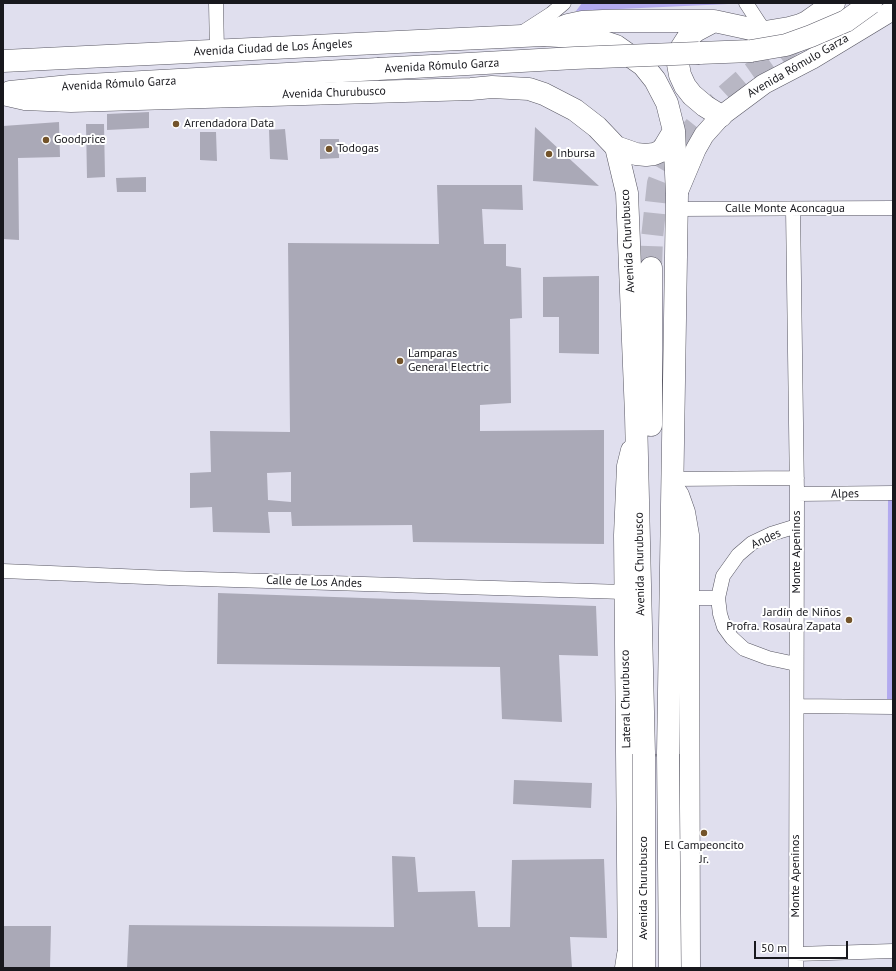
<!DOCTYPE html>
<html>
<head>
<meta charset="utf-8">
<style>
	body { margin:0 }
	#map { position:relative; width:896px; height:971px; overflow:hidden; background:#e0dfee; font-family:"PT Sans",sans-serif }
	canvas { display:block }
	.frame { position:absolute; inset:0; border:4px solid #18181d; pointer-events:none }
	.scale { position:absolute; left:754px; top:941px; width:94px; height:18px; box-sizing:border-box; border:2px solid #18181d; border-top:0; padding-left:5px; font-size:12px; line-height:14px; white-space:nowrap; color:#18181d; -webkit-text-stroke:3px #fff; paint-order:stroke }
</style>
</head>
<body>
<div id="map">
<canvas width="896" height="971"></canvas>
<div class="frame"></div>
<div class="scale">50 m</div>
</div>
<script>
const ctx = document.querySelector('canvas').getContext('2d');
ctx.lineJoin = 'round';
function paint(path, color) {
  ctx.fillStyle = color;
  ctx.fill(path, 'evenodd');
}
function toPath(rows) {
  const path = new Path2D();
  for (const r of rows) {
    path.moveTo(r[0], r[1]);
    for (let i = 2; i < r.length; i += 2) path.lineTo(r[i], r[i + 1]);
  }
  return path;
}
function stroke(path, color, width, dash) {
  ctx.strokeStyle = color;
  ctx.lineWidth = width;
  ctx.lineCap = dash ? 'butt' : 'round';
  ctx.setLineDash(dash || []);
  ctx.stroke(path);
}
function label(font, color, halo, rows, align = 'center') {
  ctx.font = font + ' "PT Sans",sans-serif';
  ctx.lineWidth = 4;
  ctx.setLineDash([]);
  ctx.textBaseline = 'middle';
  ctx.strokeStyle = halo;
  ctx.fillStyle = color;
  for (const [text, x, y, turn = 0] of rows) {
    ctx.save();
    ctx.translate(x, y);
    ctx.rotate((+turn || 0) * Math.PI / 180);
    ctx.textAlign = isNaN(turn) ? turn : align;
    if (halo) ctx.strokeText(text, 0, 0);
    ctx.fillText(text, 0, 0);
    ctx.restore();
  }
}
const green = toPath([
	[582,3,727,3,728,4,576,11],
	[888,499,893,499,893,699,887,699]
]);
const building = toPath([
	[149,112,149,128,107,130,107,114],
	[59,122,60,157,18,158,19,240,3,239,3,126],
	[86,124,104,124,105,177,87,178],
	[535,127,599,186,533,181],
	[285,129,288,160,270,159,269,130],
	[200,132,216,132,217,161,200,160],
	[320,139,339,139,339,158,320,159],
	[146,177,146,192,117,192,116,178],
	[437,185,522,185,523,210,482,209,484,244,506,244,506,266,521,268,522,318,510,319,511,403,480,405,480,431,604,430,604,544,413,542,412,525,292,526,291,512,268,512,270,533,213,532,212,507,190,508,190,473,211,472,210,431,290,432,288,243,439,244],
	[291,472,291,502,268,500,267,473],
	[599,276,599,354,559,353,559,317,543,317,543,277],
	[218,593,596,606,598,656,559,655,562,722,502,719,500,667,217,664],
	[514,780,592,783,591,808,513,804],
	[392,856,415,857,418,892,475,891,478,927,510,927,512,860,604,859,607,938,570,937,572,968,127,968,129,925,394,927],
	[3,926,51,926,50,968,3,968]
]);
const highwayTunnel = toPath([
	[651,268,652,238,658,183,662,173,675,151,704,115,729,92,750,74,797,41]
]);
const street = toPath([
	[216,3,217,51],
	[746,3,765,32],
	[520,34,551,14,564,3],
	[677,209,893,208],
	[793,209,797,494,796,968],
	[673,479,797,478],
	[797,494,893,493],
	[3,571,169,578,624,592],
	[689,598,718,598],
	[796,664,768,658,744,649,732,638,724,627,720,614,718,598,723,576,738,555,752,543,771,534,797,526],
	[797,706,893,707],
	[796,954,893,951]
]);
const secondary = toPath([
	[677,194,696,149,704,135,721,116,764,84,812,59,893,10],
	[673,486,679,495,685,512,689,535,690,968],
	[628,968,624,535,627,466,631,450]
]);
const primary = toPath([
	[714,21,697,30,689,36,680,50,678,64,680,75,685,86,692,95,705,106,721,116],
	[543,35,568,25,582,22,603,21,714,21,765,32,789,28,800,25,807,22,834,3],
	[699,53,751,51],
	[10,92,70,86,378,69],
	[626,968,628,955]
]);
const highway = toPath([
	[3,61,543,35,592,38,616,46,643,65,655,80,667,103,674,131,677,194,668,754],
	[3,94,25,99,71,101,471,89,492,87,529,89,544,94,575,110,597,127,616,147,627,193,636,415,644,754],
	[616,147,636,154,646,155,654,154,661,151,665,146,674,131],
	[651,425,651,268]
]);
const primaryBridge = toPath([
	[751,51,786,45,811,36,846,21,871,3],
	[378,69,575,58,699,53]
]);
const highwayBridge = toPath([
	[668,754,670,968],
	[644,968,644,754]
]);
const markers = [
	[176,124,4,"#735329"],
	[46,140,4,"#735329"],
	[329,149,4,"#735329"],
	[549,154,4,"#735329"],
	[400,361,4,"#735329"],
	[849,620,4,"#735329"],
	[704,833,4,"#735329"]
];
const streetNames = [
	["Avenida Ciudad de Los Ángeles",273,48,-3],
	["Avenida Rómulo Garza",442,66,-3],
	["Avenida Rómulo Garza",798,66,-30],
	["Avenida Rómulo Garza",119,84,-3],
	["Avenida Churubusco",334,93,-2],
	["Calle Monte Aconcagua",785,209],
	["Avenida Churubusco",628,241,-93],
	["Alpes",845,494,-1],
	["Andes",766,539,-25],
	["Monte Apeninos",797,552,-90],
	["Avenida Churubusco",640,564,-91],
	["Calle de Los Andes",314,582,2],
	["Lateral Churubusco",626,699,-91],
	["Monte Apeninos",796,876,-90],
	["Avenida Churubusco",644,888,-90]
];
const poiNames = [
	["Arrendadora Data",184,124],
	["Goodprice",54,140],
	["Todogas",337,149],
	["Inbursa",557,154],
	["Lamparas",408,354],
	["General Electric",408,368],
	["Jardín de Niños",841,613,"right"],
	["Profra. Rosaura Zapata",841,627,"right"],
	["El Campeoncito",704,846,"center"],
	["Jr.",704,860,"center"]
];
paint(green, '#b2a9ef');
paint(building, '#aaa9b7');
stroke(highwayTunnel, '#b8b7c4', 22, [22, 11]);
stroke(street, '#585763', 15);
stroke(secondary, '#585763', 21);
stroke(primary, '#585763', 23);
stroke(highway, '#585763', 23);
stroke(street, '#fff', 14);
stroke(secondary, '#fff', 20);
stroke(primary, '#fff', 22);
stroke(highway, '#fff', 22);
stroke(primaryBridge, '#585763', 23, []);
stroke(highwayBridge, '#585763', 23, []);
stroke(primaryBridge, '#fff', 22);
stroke(highwayBridge, '#fff', 22);
for (const [x, y, r, color] of markers) {
  const dot = new Path2D();
  dot.arc(x, y, r, 0, 2 * Math.PI);
  ctx.fillStyle = color;
  ctx.fill(dot);
  stroke(dot, '#fff', 1.5);
}
label('12px', '#18181d', '#fff', streetNames);
label('12px', '#18181d', '#fff', poiNames, 'left');
</script>
</body>
</html>
